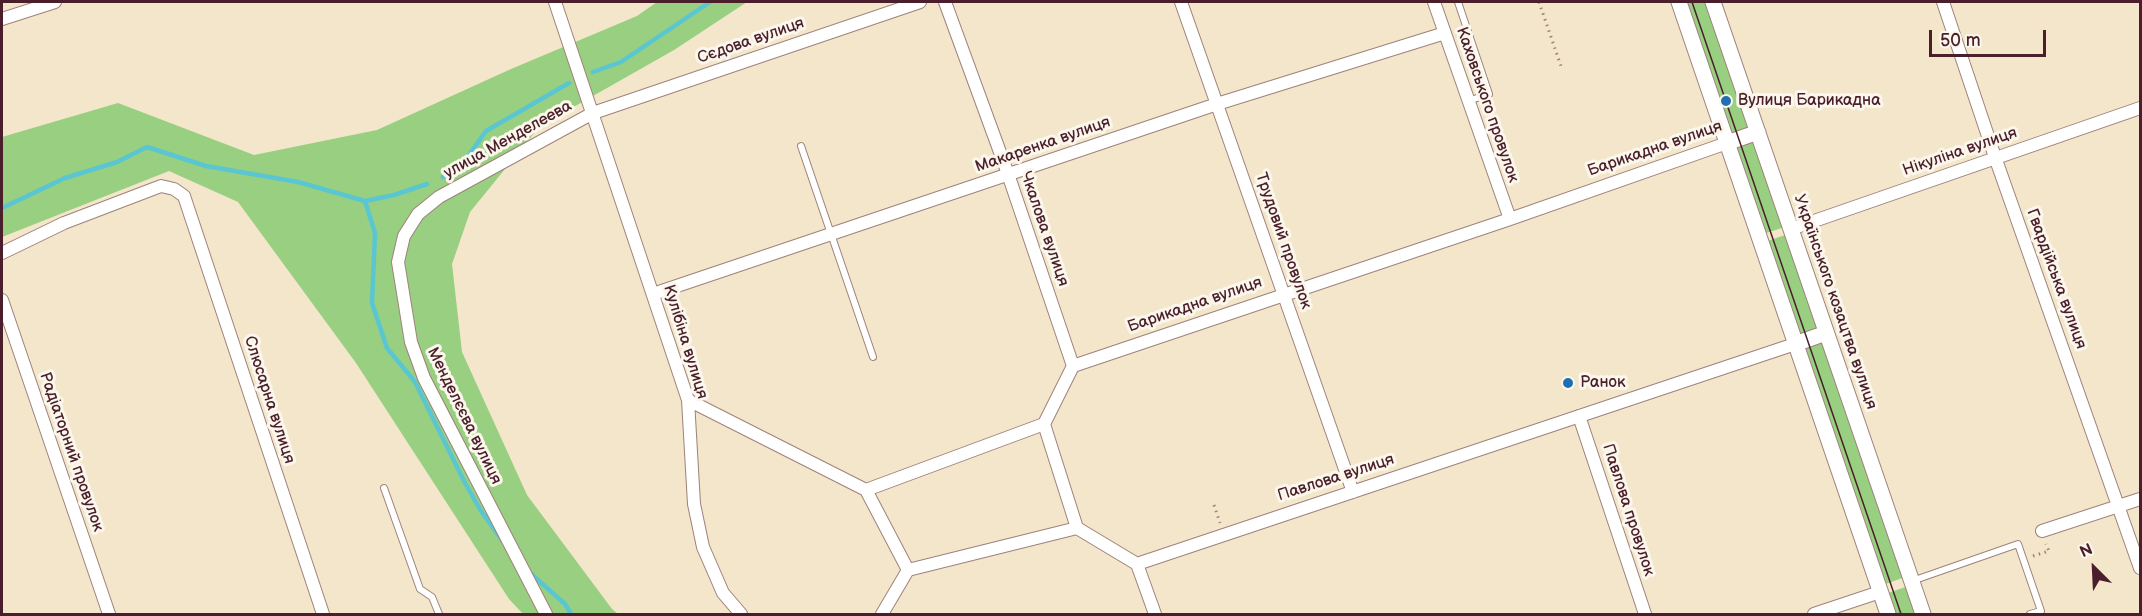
<!DOCTYPE html>
<html>
<head>
<meta charset="utf-8">
<style>
	body { margin:0 }
	#map { position:relative; width:2142px; height:616px; overflow:hidden; background:#f3e6cb; font-family:"Balsamiq Sans",sans-serif }
	canvas { display:block }
	.frame { position:absolute; inset:0; border:3px solid #4a1f2b; pointer-events:none }
	.north { position:absolute; left:2064px; top:538px; width:60px; height:60px; -webkit-text-stroke:4px #fbf7ec; paint-order:stroke; rotate:336deg; font-size:16px; font-weight:700; line-height:24px; text-align:center; color:#4a1f2b }
	.north::after { content:''; display:block; margin:auto; width:21px; height:27px; background:#4a1f2b; clip-path:polygon(50% 0,100% 100%,50% 72%,0 100%) }
	.scale { position:absolute; left:1929px; top:30px; width:117px; height:27px; box-sizing:border-box; border:3px solid #4a1f2b; border-top:0; padding-left:8px; font-size:18px; line-height:21px; white-space:nowrap; color:#4a1f2b; -webkit-text-stroke:4px #fbf7ec; paint-order:stroke }
</style>
</head>
<body>
<div id="map">
<canvas width="2142" height="616"></canvas>
<div class="frame"></div>
<div class="north">N</div>
<div class="scale">50 m</div>
</div>
<script>
const ctx = document.querySelector('canvas').getContext('2d');
ctx.lineJoin = 'round';
function paint(path, color) {
  ctx.fillStyle = color;
  ctx.fill(path, 'evenodd');
}
function toPath(rows) {
  const path = new Path2D();
  for (const r of rows) {
    path.moveTo(r[0], r[1]);
    for (let i = 2; i < r.length; i += 2) path.lineTo(r[i], r[i + 1]);
  }
  return path;
}
function stroke(path, color, width, dash) {
  ctx.strokeStyle = color;
  ctx.lineWidth = width;
  ctx.lineCap = dash ? 'butt' : 'round';
  ctx.setLineDash(dash || []);
  ctx.stroke(path);
}
function label(font, color, halo, rows, align = 'center') {
  ctx.font = font + ' "Balsamiq Sans",sans-serif';
  ctx.lineWidth = 6;
  ctx.setLineDash([]);
  ctx.textBaseline = 'middle';
  ctx.strokeStyle = halo;
  ctx.fillStyle = color;
  for (const [text, x, y, turn = 0] of rows) {
    ctx.save();
    ctx.translate(x, y);
    ctx.rotate((+turn || 0) * Math.PI / 180);
    ctx.textAlign = isNaN(turn) ? turn : align;
    if (halo) ctx.strokeText(text, 0, 0);
    ctx.fillText(text, 0, 0);
    ctx.restore();
  }
}
const green = toPath([
	[657,2,747,2,674,50,540,126,470,212,452,264,462,352,527,495,612,609,618,614,523,614,509,599,356,363,238,202,169,171,2,237,2,137,118,103,254,155,377,130,511,69,637,16],
	[1683,2,1708,2,1752,129,1730,137],
	[1755,137,1785,227,1763,234,1732,145],
	[1788,234,1821,331,1798,339,1765,242],
	[1824,339,1905,577,1883,585,1801,347],
	[1908,586,1918,614,1893,614,1886,594]
]);
const stream = toPath([
	[593,72,621,62,710,2],
	[443,177,466,159,486,131,569,83],
	[365,201,375,233,372,303,387,348,415,382,465,483,481,511,502,540],
	[2,208,65,178,117,162,147,147,206,166,298,182,365,201,394,195,427,184],
	[529,572,565,604,571,614]
]);
const path = toPath([
	[1539,2,1562,69],
	[1214,505,1220,523],
	[2033,556,2049,551,2046,544]
]);
const service = toPath([
	[1458,2,1489,94,1468,101],
	[801,146,873,357],
	[384,488,420,589,432,597,439,614],
	[1912,581,2018,544,2041,611,2030,614]
]);
const minor = toPath([
	[555,2,688,400,694,504,703,547,723,593,741,614],
	[945,2,1008,174,1073,366],
	[1181,2,1353,492],
	[1434,2,1510,219],
	[1943,2,1995,157,2140,568],
	[2,19,55,2],
	[1791,229,2140,108],
	[2,253,64,223,161,186,174,189,184,196,323,614],
	[653,294,1217,104,1445,33],
	[2,300,109,614],
	[688,400,866,490,1044,424,1073,366,1510,219,1727,143],
	[1579,416,1645,614],
	[1044,424,1077,528],
	[866,490,908,570],
	[2042,531,2140,499],
	[1137,564,1155,614],
	[546,614,424,378,411,342,398,262,404,236,418,214,439,197,593,113,920,2],
	[882,614,908,570,1077,528,1137,564,1795,344],
	[1814,614,1880,592]
]);
const tertiary = toPath([
	[1679,2,1888,614],
	[1713,2,1923,614],
	[1727,143,1758,132],
	[1795,344,1826,333]
]);
const tram = toPath([
	[1692,2,1901,614]
]);
const markers = [
	[1726,101,6,"#1f6fb2"],
	[1568,383,6,"#1f6fb2"]
];
const streetNames = [
	["Сєдова вулиця",751,41,-19],
	["Каховського провулок",1487,105,71],
	["улица Менделеева",508,140,-29],
	["Макаренка вулиця",1043,145,-19],
	["Барикадна вулиця",1655,149,-19],
	["Нікуліна вулиця",1960,152,-19],
	["Чкалова вулиця",1044,229,71],
	["Трудовий провулок",1283,241,71],
	["Гвардійська вулиця",2056,279,70],
	["Українського козацтва вулиця",1835,302,71],
	["Барикадна вулиця",1195,305,-19],
	["Кулібіна вулиця",685,342,73],
	["Слюсарна вулиця",269,400,72],
	["Менделєєва вулиця",464,416,64],
	["Радіаторний провулок",71,452,71],
	["Павлова вулиця",1336,478,-18],
	["Павлова провулок",1628,510,72]
];
const poiNames = [
	["Вулиця Барикадна",1738,101],
	["Ранок",1580,383]
];
paint(green, '#98cf80');
stroke(stream, '#5ac6d2', 4.5);
stroke(service, '#9e827b', 8);
stroke(minor, '#9e827b', 14);
stroke(tertiary, '#9e827b', 17);
stroke(path, '#9e827b', 3, [1.5, 4.5]);
stroke(service, '#fff', 6);
stroke(minor, '#fff', 12);
stroke(tertiary, '#fff', 15);
stroke(tram, '#4a1f2b', 1.5);
for (const [x, y, r, color] of markers) {
  const dot = new Path2D();
  dot.arc(x, y, r, 0, 2 * Math.PI);
  ctx.fillStyle = color;
  ctx.fill(dot);
  stroke(dot, '#fbf7ec', 2);
}
label('16px', '#4a1f2b', '#fbf7ec', streetNames);
label('16px', '#4a1f2b', '#fbf7ec', poiNames, 'left');
</script>
</body>
</html>
